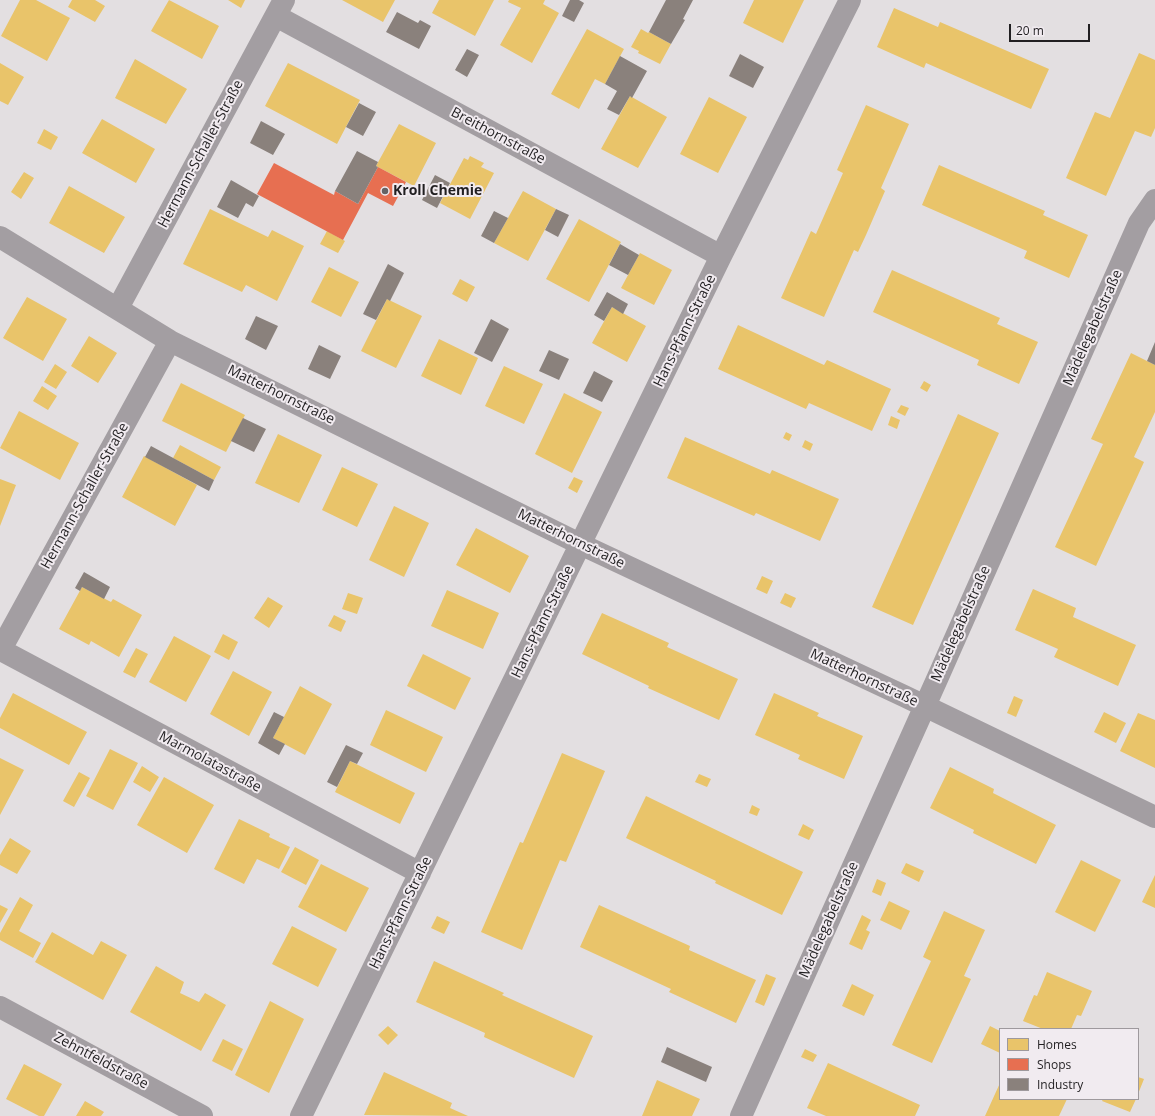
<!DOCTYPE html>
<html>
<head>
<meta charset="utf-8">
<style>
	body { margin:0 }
	#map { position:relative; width:1155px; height:1116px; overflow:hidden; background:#e3dfe1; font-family:"Open Sans",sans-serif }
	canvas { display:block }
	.legend { position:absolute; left:999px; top:1028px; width:140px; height:72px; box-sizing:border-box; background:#f1ebf0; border:1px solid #9e999d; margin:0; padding:5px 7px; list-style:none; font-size:12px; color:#211f21 }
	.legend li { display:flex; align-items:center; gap:8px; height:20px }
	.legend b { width:20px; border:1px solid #9e999d }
	.scale { position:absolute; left:1009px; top:24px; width:81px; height:18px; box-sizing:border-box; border:2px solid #211f21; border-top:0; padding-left:5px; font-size:12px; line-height:14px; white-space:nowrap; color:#211f21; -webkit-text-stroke:3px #f1ebf0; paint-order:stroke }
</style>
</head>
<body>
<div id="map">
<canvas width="1155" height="1116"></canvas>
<ul class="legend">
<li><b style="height:11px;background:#e9c46a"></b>Homes</li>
<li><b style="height:11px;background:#e76f51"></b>Shops</li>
<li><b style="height:11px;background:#8a817c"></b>Industry</li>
</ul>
<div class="scale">20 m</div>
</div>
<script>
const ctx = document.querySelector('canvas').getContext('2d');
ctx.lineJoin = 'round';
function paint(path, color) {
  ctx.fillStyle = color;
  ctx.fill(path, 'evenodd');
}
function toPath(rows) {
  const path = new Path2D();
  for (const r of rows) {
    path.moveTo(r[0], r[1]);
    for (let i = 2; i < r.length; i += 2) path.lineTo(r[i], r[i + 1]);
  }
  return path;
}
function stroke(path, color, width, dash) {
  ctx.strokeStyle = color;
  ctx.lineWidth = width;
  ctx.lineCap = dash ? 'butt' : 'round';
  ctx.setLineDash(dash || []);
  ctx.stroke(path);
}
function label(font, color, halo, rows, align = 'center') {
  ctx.font = font + ' "Open Sans",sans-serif';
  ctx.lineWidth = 4;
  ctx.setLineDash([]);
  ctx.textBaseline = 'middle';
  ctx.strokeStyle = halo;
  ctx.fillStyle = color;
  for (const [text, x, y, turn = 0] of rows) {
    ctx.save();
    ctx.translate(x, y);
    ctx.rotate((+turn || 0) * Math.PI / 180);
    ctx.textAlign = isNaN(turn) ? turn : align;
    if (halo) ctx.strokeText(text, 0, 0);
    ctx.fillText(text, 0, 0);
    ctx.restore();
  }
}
const homes = toPath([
	[20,0,36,0,70,18,47,61,1,36],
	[72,0,95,0,105,6,95,22,68,7],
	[169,0,219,26,202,59,151,31],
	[228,0,245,0,241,8],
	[342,0,395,0,383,22],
	[439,0,494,0,475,36,432,13],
	[509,0,545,0,543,4,559,13,532,63,500,45,521,8,508,2],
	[754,0,804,0,783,43,743,23],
	[894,8,938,27,940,22,1049,69,1031,109,926,63,924,68,877,47],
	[587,29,624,49,605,84,595,79,579,109,551,94],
	[641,29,648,33,649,32,671,44,660,64,638,53,639,51,631,47],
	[1139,53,1155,60,1155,128,1151,137,1135,131,1106,196,1066,178,1095,112,1110,118],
	[135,59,187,89,166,124,115,98],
	[0,63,24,77,8,105,0,101],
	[288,63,360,100,337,144,265,106],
	[630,96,667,117,638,168,601,149],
	[709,97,747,117,718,173,680,154],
	[866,105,909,124,881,188,885,191,866,235,858,252,854,250,824,317,781,298,811,231,816,234,843,173,837,170],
	[102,119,155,149,136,183,82,153],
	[399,124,436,143,414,186,376,166],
	[44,129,58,137,51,150,37,143],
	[470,156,484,163,481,167,494,173,470,219,440,203,464,158,468,160],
	[939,165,1045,211,1043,215,1088,235,1069,278,1024,258,1027,251,922,205],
	[24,172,34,178,21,199,11,192],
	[69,186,125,217,104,253,49,223],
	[523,191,556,209,528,261,494,243],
	[210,209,268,237,272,230,304,246,277,301,246,285,242,292,183,264],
	[579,219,621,242,589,302,546,279],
	[327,231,345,241,338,253,320,244],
	[640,253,672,270,654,305,621,288],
	[329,267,359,282,341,317,311,302],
	[892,270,1000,318,997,324,1038,342,1019,384,977,365,979,360,873,312],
	[460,279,475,287,467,302,452,294],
	[27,297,67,319,43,361,3,338],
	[387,299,422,316,396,368,361,351],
	[612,307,646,326,627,362,592,343],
	[738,325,824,365,827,360,891,389,872,431,809,403,806,409,718,369],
	[89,336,117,353,98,383,71,366],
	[439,339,478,358,461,395,421,376],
	[1131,353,1155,365,1155,412,1134,457,1144,462,1096,566,1055,547,1103,444,1091,439],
	[55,364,67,372,56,389,44,382],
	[504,366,543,384,524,424,485,406],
	[924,381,931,385,927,392,920,388],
	[181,383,245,415,226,452,162,421],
	[42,386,57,396,48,410,33,401],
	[564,393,602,412,572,473,535,454],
	[901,405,909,408,905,416,897,412],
	[19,411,79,443,60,480,0,448],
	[958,414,999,433,913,625,872,607],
	[891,416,900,420,897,429,888,425],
	[786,432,792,435,789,441,783,438],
	[278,434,322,455,299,503,255,483],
	[685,437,770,474,772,470,839,499,820,541,756,513,754,516,667,478],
	[805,440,813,444,810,451,802,447],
	[180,445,221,467,214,480,173,458],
	[144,456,197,485,175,526,122,497],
	[342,467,378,484,357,527,322,510],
	[574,477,583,481,577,493,568,488],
	[0,479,16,485,0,526],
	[394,506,429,523,404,577,369,560],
	[476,528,529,556,510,593,456,565],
	[762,576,773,581,767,594,756,589],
	[82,587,111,602,113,599,142,615,119,657,91,641,89,645,59,629],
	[1033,589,1076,608,1073,617,1136,645,1118,686,1054,657,1058,649,1015,630],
	[447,590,499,613,483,649,431,626],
	[348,593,363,598,357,614,342,609],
	[785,593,796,598,791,608,780,603],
	[268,597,283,606,269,628,254,618],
	[602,613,669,643,667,647,738,679,719,720,648,688,649,686,582,654],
	[334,615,346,621,341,632,328,626],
	[223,634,238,642,229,660,214,652],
	[174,636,211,656,186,702,149,682],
	[136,648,148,654,135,678,123,672],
	[423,654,471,678,455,710,407,686],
	[233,671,272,692,249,736,210,714],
	[300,686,332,704,305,755,273,738],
	[13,693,87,732,69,765,0,728,0,718],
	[774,693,819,713,817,716,863,736,844,779,798,759,800,755,755,735],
	[1014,696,1023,700,1016,717,1007,713],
	[386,710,443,737,426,772,370,745],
	[1104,712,1126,723,1116,743,1094,732],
	[1138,713,1155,720,1155,768,1120,751],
	[110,749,138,763,113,810,86,796],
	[562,753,605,771,566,862,560,860,522,950,481,932,520,842,523,843],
	[0,758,24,770,0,815],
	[350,761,415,793,400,824,335,792],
	[142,766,159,777,150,792,133,782],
	[950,767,994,789,993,793,1056,825,1036,864,973,833,974,830,930,808],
	[79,772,90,778,74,807,63,801],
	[699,774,711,779,707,787,695,782],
	[164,777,214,805,187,853,137,825],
	[646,796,803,872,782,915,715,883,716,881,626,838],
	[752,805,760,809,757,816,749,813],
	[239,819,270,834,269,837,290,847,279,869,257,859,244,884,214,869],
	[803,824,814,830,809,840,798,835],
	[10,838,31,851,17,874,0,865,0,855],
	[295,847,319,860,306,885,281,872],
	[1081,860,1121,880,1095,932,1055,912],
	[906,863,924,871,919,882,901,873],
	[321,864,369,888,346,932,298,907],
	[1155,875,1155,908,1142,902],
	[877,879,886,883,881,896,872,892],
	[20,897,33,905,19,931,41,943,33,958,0,940,0,933],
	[889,901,910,911,901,930,880,920],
	[0,905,8,909,0,923],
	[599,905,690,946,689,950,756,980,736,1023,669,992,671,989,580,947],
	[944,911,985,930,964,976,971,979,932,1063,892,1045,931,961,923,957],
	[862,915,871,920,866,930,870,932,862,950,849,944],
	[437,916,450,922,444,934,431,928],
	[292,926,337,949,318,987,272,964],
	[52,932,93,955,101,941,127,955,103,1000,35,962],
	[434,961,504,993,502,995,593,1036,574,1078,484,1037,485,1033,416,1002],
	[156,966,184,982,180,993,199,1002,205,993,226,1005,201,1051,130,1012],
	[1047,972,1092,991,1081,1016,1077,1015,1071,1029,1043,1029,1023,1021,1034,995,1037,996],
	[766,974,776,978,764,1006,755,1002],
	[852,984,874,995,864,1016,842,1006],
	[270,1001,304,1019,269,1093,235,1075],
	[388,1026,398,1035,388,1045,378,1035],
	[990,1026,1000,1031,1000,1053,981,1044],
	[223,1039,243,1049,232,1071,212,1061],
	[805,1049,817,1055,813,1062,801,1057],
	[828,1063,920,1105,915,1116,826,1116,807,1108],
	[24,1064,62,1084,44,1116,39,1116,6,1099],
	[384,1072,452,1103,450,1108,468,1116,364,1115],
	[1138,1077,1144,1079,1138,1094],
	[657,1080,700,1099,692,1116,642,1116],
	[1000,1083,1000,1099,1067,1099,1059,1116,985,1116],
	[1103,1099,1136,1099,1130,1112,1102,1101],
	[85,1101,104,1112,101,1116,76,1116]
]);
const shops = toPath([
	[274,163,334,195,335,191,358,204,378,167,406,182,393,206,368,193,343,240,257,194]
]);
const industry = toPath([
	[570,0,579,0,584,3,574,22,562,16],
	[666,0,693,0,683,19,685,20,671,44,649,32],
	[397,12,418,23,420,20,431,26,419,49,386,32],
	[467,49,479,55,467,77,455,70],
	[740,54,764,67,753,88,729,76],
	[620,56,647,71,632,98,630,96,619,115,607,109,617,91,605,84],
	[359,103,376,112,363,136,346,127],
	[261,121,285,134,273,155,250,143],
	[357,151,378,162,376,166,378,167,358,204,335,191],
	[435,175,450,183,437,208,422,200],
	[231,180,259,196,253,207,246,203,238,218,217,207],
	[556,209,569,215,558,237,545,230],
	[494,211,508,218,494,243,481,236],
	[620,244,639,255,628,275,609,265],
	[388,264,404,273,390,301,387,299,376,320,363,314],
	[607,292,628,304,623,314,612,307,604,321,594,315],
	[256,316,278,326,266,350,245,339],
	[491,319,509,329,492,362,474,353],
	[1155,342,1155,365,1147,361],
	[319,345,341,356,330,379,308,369],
	[549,350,569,359,559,380,539,371],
	[594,371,613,381,602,402,583,393],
	[243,418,266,429,254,452,231,441],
	[151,446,214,480,209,491,145,457],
	[84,572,110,587,104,599,82,587,80,591,75,588],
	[274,712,284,717,273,738,285,744,279,755,258,743],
	[346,745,363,753,357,764,350,761,337,787,327,782],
	[667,1047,712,1067,706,1082,661,1062]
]);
const minor = toPath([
	[276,16,721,256],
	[0,237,170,341,580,544,904,696,1155,817],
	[118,308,284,0],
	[1,650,420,873],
	[0,651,170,341],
	[0,1007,202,1116],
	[301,1116,721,256,850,0],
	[741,1116,938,677,1139,223,1155,200]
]);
const markers = [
	[385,191,4,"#656264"]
];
const streetNames = [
	["Breithornstraße",498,136,28],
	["Hermann-Schaller-Straße",201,154,-62],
	["Mädelegabelstraße",1093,328,-66],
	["Hans-Pfann-Straße",685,331,-64],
	["Matterhornstraße",281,395,26],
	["Hermann-Schaller-Straße",85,496,-61],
	["Matterhornstraße",571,539,26],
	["Hans-Pfann-Straße",543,622,-64],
	["Mädelegabelstraße",961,624,-66],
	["Matterhornstraße",864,678,25],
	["Marmolatastraße",210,762,28],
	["Hans-Pfann-Straße",401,913,-64],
	["Mädelegabelstraße",829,920,-66],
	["Zehntfeldstraße",101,1061,28]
];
const poiNames = [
	["Kroll Chemie",393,191]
];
paint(homes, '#e9c46a');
paint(shops, '#e76f51');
paint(industry, '#8a817c');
stroke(minor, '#a39ea2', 22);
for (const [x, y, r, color] of markers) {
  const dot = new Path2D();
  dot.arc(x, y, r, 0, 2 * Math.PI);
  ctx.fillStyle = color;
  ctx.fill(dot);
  stroke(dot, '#f1ebf0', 1.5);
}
label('14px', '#211f21', '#f1ebf0', streetNames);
label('bold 14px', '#211f21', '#f1ebf0', poiNames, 'left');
</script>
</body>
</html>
